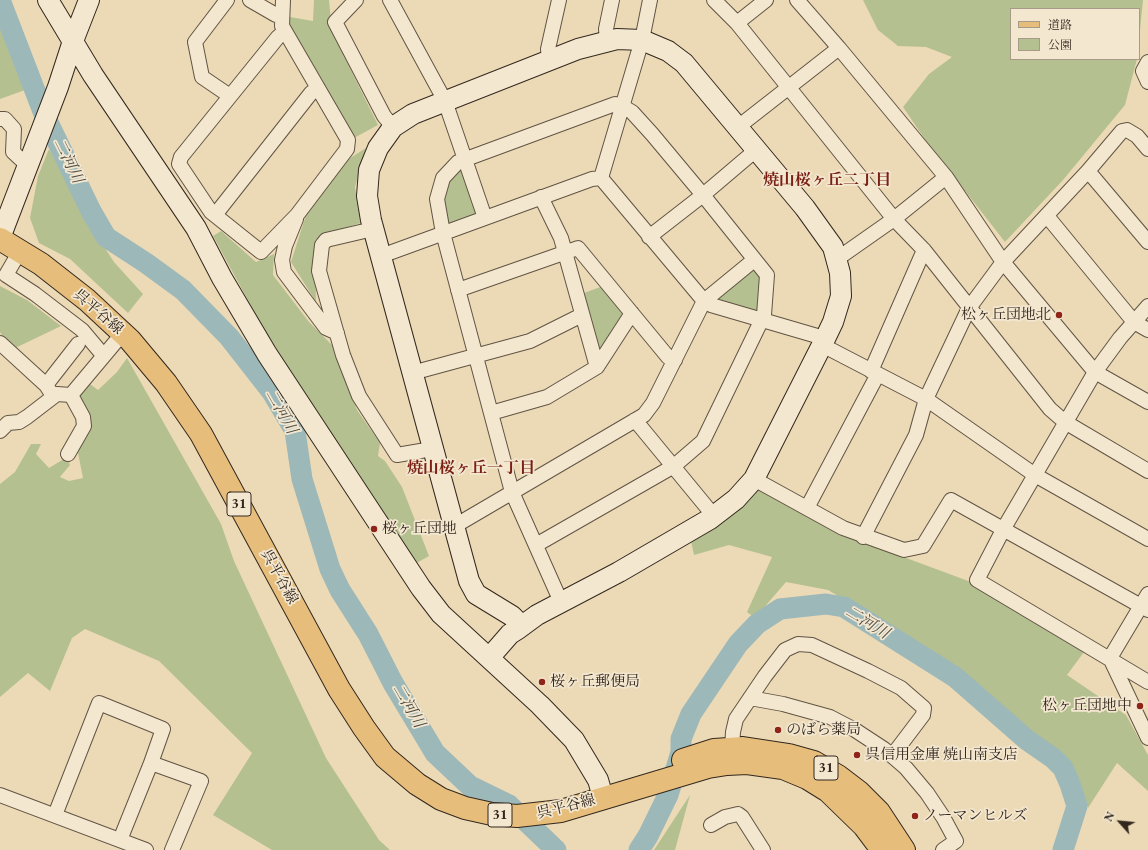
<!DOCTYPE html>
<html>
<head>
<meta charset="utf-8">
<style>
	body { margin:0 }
	#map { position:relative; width:1148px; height:850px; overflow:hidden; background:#ecdab6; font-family:"EB Garamond","Noto Serif JP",serif }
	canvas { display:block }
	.legend { position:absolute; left:1010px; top:8px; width:130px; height:52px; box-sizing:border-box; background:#f3e7d0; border:1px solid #a69b89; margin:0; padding:5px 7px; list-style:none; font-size:12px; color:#33281e }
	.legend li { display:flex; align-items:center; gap:8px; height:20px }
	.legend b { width:20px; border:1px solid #a69b89 }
	.north { position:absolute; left:1100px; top:802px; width:40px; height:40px; -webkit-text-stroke:3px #f3e7d0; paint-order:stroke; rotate:297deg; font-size:11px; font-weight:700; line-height:16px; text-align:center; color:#33281e }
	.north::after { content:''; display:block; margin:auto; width:14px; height:18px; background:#33281e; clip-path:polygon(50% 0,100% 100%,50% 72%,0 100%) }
</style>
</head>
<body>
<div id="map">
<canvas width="1148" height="850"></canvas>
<ul class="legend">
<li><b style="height:5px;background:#e6bd7b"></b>道路</li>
<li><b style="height:11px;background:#b5c090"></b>公園</li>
</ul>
<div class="north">N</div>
</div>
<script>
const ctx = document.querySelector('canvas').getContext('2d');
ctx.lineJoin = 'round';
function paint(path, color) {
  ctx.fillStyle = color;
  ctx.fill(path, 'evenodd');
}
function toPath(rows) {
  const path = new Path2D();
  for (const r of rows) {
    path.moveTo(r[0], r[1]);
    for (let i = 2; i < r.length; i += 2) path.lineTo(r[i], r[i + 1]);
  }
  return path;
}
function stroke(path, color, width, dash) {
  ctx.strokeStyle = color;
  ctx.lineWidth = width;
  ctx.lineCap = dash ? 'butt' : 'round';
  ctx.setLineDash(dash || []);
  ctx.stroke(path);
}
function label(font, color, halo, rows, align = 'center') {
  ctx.font = font + ' "EB Garamond","Noto Serif JP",serif';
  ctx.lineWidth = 3.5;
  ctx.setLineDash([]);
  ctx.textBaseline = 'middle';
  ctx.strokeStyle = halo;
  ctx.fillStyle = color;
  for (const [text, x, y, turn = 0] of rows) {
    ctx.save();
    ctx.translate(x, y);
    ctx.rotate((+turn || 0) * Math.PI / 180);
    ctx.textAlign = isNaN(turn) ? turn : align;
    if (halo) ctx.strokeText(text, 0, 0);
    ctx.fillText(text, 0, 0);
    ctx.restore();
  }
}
const green = toPath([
	[314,0,329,0,332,32,378,125,354,138,289,24,290,17,313,21],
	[863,0,1143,0,1139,40,1139,9,1011,9,1011,59,1137,59,1125,105,1063,180,1005,242,926,141,903,107,929,74,952,57,926,47,898,46,878,30],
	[0,11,25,90,0,99],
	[366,148,355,187,361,223,324,234,315,240,316,302,291,262,306,215,347,160],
	[49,149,71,187,88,222,114,262,143,294,128,313,70,259,39,243,30,218,38,176],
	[462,164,481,216,445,227,441,202,445,179],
	[221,231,256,262,274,254,273,275,309,322,333,346,357,410,380,443,378,456,385,461,402,487,429,556,413,565,262,326,213,236],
	[754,267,764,276,760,315,712,300],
	[0,286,27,300,61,326,11,350,0,332],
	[603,286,626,312,600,351,584,293],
	[127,358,221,524,234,561,326,758,379,840,390,850,272,850,213,815,252,753,159,661,85,629,72,638,50,691,28,673,0,697,0,484,15,472,31,444,41,444,36,454,49,468,67,457,70,465,60,477,69,481,83,478,77,448,85,435,75,393,86,381,98,390,117,372],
	[759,489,847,536,971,582,1084,652,1067,675,1126,715,1148,755,1148,791,1117,763,1088,808,1069,764,929,650,828,590,786,582,755,618,747,612,772,557,729,545,694,555,691,541,726,516],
	[690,795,675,850,654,850]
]);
const river = toPath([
	[0,0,44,114,91,211,106,237,146,263,183,290,229,337,272,392,295,431,302,479,330,569,340,590,368,634,393,683,435,753,470,786,509,805,556,850],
	[639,850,648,836,668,795,681,752,681,739,691,714,738,644,757,624,780,609,826,604,844,607,955,677,1027,740,1053,758,1063,768,1070,784,1077,806,1063,850]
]);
const street = toPath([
	[227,0,195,42,202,77,230,96],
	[250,0,276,15,282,15],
	[283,0,282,26,348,140,347,149,297,215,261,252,211,212,179,164,181,157,278,37,285,31],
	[356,0,335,22,384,116,393,127],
	[390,0,445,101,485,218],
	[714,0,737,23,766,0],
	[797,0,839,48,946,177,1003,262,1095,372,1148,402],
	[737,23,894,219,924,250,1050,409,1065,422,1148,471],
	[607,42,606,29,612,0],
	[549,61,548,49,559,0],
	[1148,62,1143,71,1148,82],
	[0,119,5,119,14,129,13,152,28,166],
	[738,127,839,48],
	[1088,171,1148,242],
	[601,178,642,40,650,0],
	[541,197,561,238,597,367],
	[215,215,311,93,318,88],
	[1047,216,1134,322,1148,330],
	[296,219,285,246,282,260,284,272,326,328,337,333],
	[373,229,326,240,322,245,319,271,343,355,359,396,397,455,432,449],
	[649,237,703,195,756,150],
	[20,251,6,275,35,294,82,330,103,355],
	[381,256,592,179,601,178,704,301,653,403,644,415,453,527],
	[837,259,894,219,946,177],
	[754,260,704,301,711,305,824,338],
	[458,290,578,248,668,357,675,360],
	[1148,306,1120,338,1095,372,1004,528,977,580,1148,682],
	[0,343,46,385],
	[822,345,926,399,1035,475,1148,539],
	[871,371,924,250],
	[412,373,530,341,582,315],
	[71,395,123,333],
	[53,396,46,385,78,344],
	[491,413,547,397,597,367,632,313],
	[635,420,714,516],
	[0,431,8,423,19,422,27,417,57,394,71,395,83,417,84,426,68,454],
	[754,479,843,528,904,550,923,546,951,500,1148,610],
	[807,508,878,374],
	[863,537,916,435,926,399,969,308,1003,262,1088,171,1122,131,1127,130,1137,136,1148,149],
	[536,545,674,466,703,441,764,315,767,275,703,195,652,134,632,112,622,106,615,104,458,162,443,178,437,199,443,233,512,492,561,602],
	[1110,658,1148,738],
	[1110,658,1148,594],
	[750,698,783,704,830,717,855,730,884,749,906,768,927,793,943,817,956,841,943,850],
	[732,748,733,732,736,719,765,676,785,650,798,644,812,645,868,671,901,688,924,708,923,715,892,756],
	[0,795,146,850],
	[55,815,99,703,163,729,151,763,201,781,172,850],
	[711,825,725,817,738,814,742,817,763,850],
	[120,840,151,763]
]);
const secondary = toPath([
	[48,0,93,75,196,228,222,278,267,354,421,588,441,614,540,705,574,740,598,780,603,797],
	[0,238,58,87,73,41,89,0],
	[489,658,510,634,518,629,537,615,619,572,710,519,736,499,754,479,822,345,833,322,841,296,840,273,833,247,805,208,684,63,668,51,642,40,617,39,578,49,413,114,393,127,378,148,369,170,367,196,371,220,469,581,476,594,512,616,522,626]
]);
const primary = toPath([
	[0,239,41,264,87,300,130,340,166,383,201,434,339,689,364,728,385,757,417,784,441,799,465,808,492,814,517,816,561,811,708,767,727,764,747,763,783,768,807,778,828,791,864,826,882,850],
	[683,760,714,750,743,748,789,755,814,762,838,776,859,792,879,812,904,850]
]);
const markers = [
	[1059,315,4,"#8f2418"],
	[374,529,4,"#8f2418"],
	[542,682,4,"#8f2418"],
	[1140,706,4,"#8f2418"],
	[778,730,4,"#8f2418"],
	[857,755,4,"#8f2418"],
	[915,816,4,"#8f2418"]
];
const shields = [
	[239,504,24],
	[826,768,24],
	[500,815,24]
];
const shieldNames = [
	["31",239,504],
	["31",826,768],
	["31",500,815]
];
const streetNames = [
	["呉平谷線",98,312,41],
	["呉平谷線",279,577,61],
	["呉平谷線",566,807,-14]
];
const poiNames = [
	["松ヶ丘団地北",1051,315,"right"],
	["桜ヶ丘団地",382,529],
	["桜ヶ丘郵便局",550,682],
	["松ヶ丘団地中",1132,706,"right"],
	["のばら薬局",786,730],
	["呉信用金庫 焼山南支店",865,755],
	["ノーマンヒルズ",923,816]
];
const waterNames = [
	["二河川",68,161,64],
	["二河川",281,412,61],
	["二河川",867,623,31],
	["二河川",408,706,60]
];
const neighbourhoodNames = [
	["焼山桜ヶ丘二丁目",827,181],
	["焼山桜ヶ丘一丁目",471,469]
];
paint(green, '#b5c090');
stroke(river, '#9db8b9', 21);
stroke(street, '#615444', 16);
stroke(secondary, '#33281e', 22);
stroke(primary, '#33281e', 24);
stroke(street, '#f3e7d0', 14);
stroke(secondary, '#f3e7d0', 20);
stroke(primary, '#e6bd7b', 22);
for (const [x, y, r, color] of markers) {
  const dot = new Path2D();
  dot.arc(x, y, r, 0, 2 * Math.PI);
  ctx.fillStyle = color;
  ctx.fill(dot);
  stroke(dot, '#f3e7d0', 1.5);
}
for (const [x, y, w] of shields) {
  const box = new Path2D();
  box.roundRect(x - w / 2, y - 12, w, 24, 3);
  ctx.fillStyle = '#f3e7d0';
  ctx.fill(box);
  stroke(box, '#33281e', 1);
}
label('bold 14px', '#33281e', null, shieldNames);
label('15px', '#33281e', '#f3e7d0', streetNames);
label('15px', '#33281e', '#f3e7d0', poiNames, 'left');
label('italic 16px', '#4e4c45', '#f3e7d0', waterNames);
label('bold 16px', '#7a1f14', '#f3e7d0', neighbourhoodNames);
</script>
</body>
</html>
